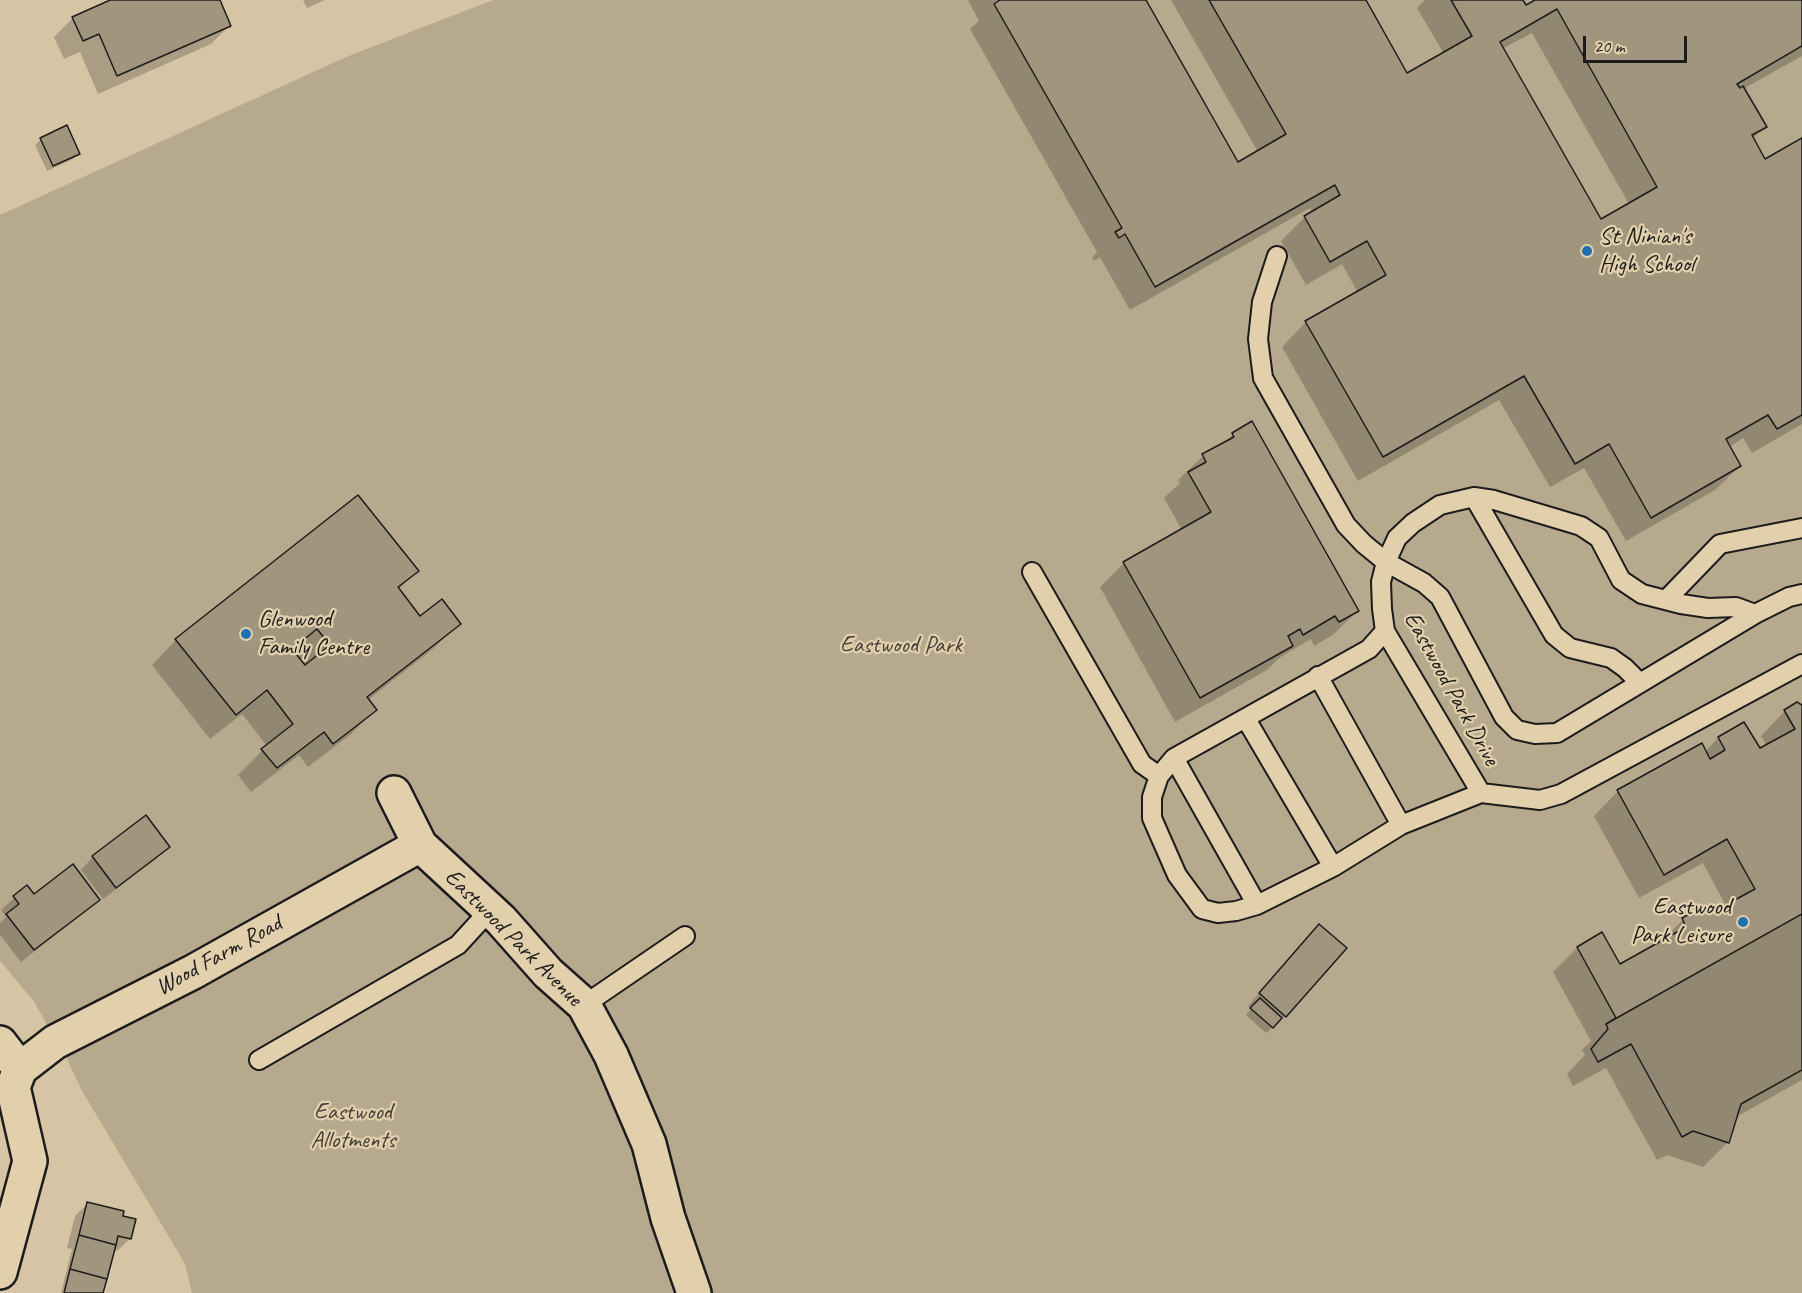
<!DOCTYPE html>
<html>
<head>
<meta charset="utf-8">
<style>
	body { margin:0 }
	#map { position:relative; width:1802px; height:1293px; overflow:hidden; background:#d6c5a4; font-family:Caveat,sans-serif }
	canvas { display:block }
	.scale { position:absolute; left:1583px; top:36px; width:104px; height:27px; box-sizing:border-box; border:3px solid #1c1c1c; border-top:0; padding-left:8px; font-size:18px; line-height:21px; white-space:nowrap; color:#1c1c1c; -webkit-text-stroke:4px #e2d0ad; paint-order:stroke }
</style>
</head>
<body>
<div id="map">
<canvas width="1802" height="1293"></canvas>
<div class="scale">20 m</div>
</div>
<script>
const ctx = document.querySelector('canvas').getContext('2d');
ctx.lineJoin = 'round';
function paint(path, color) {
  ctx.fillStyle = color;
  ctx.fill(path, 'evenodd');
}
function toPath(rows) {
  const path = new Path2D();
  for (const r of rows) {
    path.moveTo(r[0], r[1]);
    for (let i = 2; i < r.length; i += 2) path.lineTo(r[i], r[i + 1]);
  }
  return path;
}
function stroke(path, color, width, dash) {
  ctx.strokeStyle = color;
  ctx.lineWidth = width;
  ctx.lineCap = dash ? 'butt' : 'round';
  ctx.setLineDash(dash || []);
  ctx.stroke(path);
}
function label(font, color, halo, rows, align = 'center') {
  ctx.font = font + ' Caveat,sans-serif';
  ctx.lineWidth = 4.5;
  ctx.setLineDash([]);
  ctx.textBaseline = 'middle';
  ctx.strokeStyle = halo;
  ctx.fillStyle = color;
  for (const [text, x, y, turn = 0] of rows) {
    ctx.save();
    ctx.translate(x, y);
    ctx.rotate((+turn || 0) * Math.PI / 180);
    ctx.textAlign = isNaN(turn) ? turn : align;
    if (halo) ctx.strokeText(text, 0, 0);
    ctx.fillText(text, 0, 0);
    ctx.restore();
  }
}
const green = toPath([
	[493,0,1802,0,1802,1293,192,1293,185,1264,81,1089,68,1061,33,1000,0,961,0,215,346,57]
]);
const shadow = toPath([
	[114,0,218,0,229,26,211,44,98,94,80,52,64,59,54,37,73,18],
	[303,0,325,0,307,8],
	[968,0,1145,0,1238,164,1258,152,1171,0,1365,0,1407,75,1444,54,1417,8,1425,0,1522,0,1526,7,1538,0,1802,0,1802,56,1743,89,1765,127,1752,139,1764,161,1802,139,1802,424,1752,453,1743,438,1729,447,1740,466,1715,490,1626,541,1584,468,1550,487,1499,400,1358,481,1282,347,1306,322,1358,293,1342,264,1306,285,1281,241,1305,217,1312,212,1310,208,1130,310,1100,257,1094,261,1092,258,1097,252,970,29,979,21],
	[1532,33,1629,204,1600,221,1502,49],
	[41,139,79,153,73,159,47,171,35,145],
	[1233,434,1357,611,1333,635,1314,646,1311,639,1279,658,1267,670,1175,722,1100,587,1124,563,1182,530,1164,498,1180,483,1178,480,1203,456,1221,446],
	[417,571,398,590,420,618,459,623,434,648,368,700,375,710,351,734,308,767,299,755,251,792,238,775,267,746,242,714,210,739,152,665,176,640],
	[1802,707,1802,1080,1736,1117,1728,1142,1703,1167,1667,1155,1657,1160,1606,1068,1573,1086,1567,1074,1585,1055,1582,1050,1591,1041,1553,972,1577,948,1620,966,1658,944,1683,920,1718,910,1726,906,1703,863,1639,898,1594,816,1618,791,1705,752,1718,738,1743,724,1760,750,1767,746,1761,736,1785,711],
	[168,847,156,859,103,899,81,870,93,857],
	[27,887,34,896,98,899,85,912,21,962,0,935,0,923,6,917,1,910],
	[1307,939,1285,1016,1266,1033,1246,1015,1251,1009,1248,1006],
	[88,1203,121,1217,130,1239,117,1251,113,1250,102,1293,61,1293,72,1249,67,1248,75,1216]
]);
const building = toPath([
	[110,0,220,0,231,26,117,76,99,34,83,41,72,17,110,0],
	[1000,0,1146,0,1238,162,1286,134,1209,0,1366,0,1407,73,1472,36,1451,0,1523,0,1526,5,1535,0,1802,0,1802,46,1737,84,1740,88,1743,86,1767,127,1752,135,1765,159,1802,138,1802,415,1777,429,1768,415,1726,439,1741,466,1651,518,1609,444,1575,464,1524,376,1383,457,1305,321,1386,275,1367,241,1330,262,1304,216,1340,195,1335,185,1155,287,1125,234,1119,238,1115,232,1122,228,994,4,1000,0],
	[1557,9,1657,187,1601,219,1500,42,1557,9],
	[67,125,80,154,53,166,40,138,67,125],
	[1252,421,1359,611,1339,622,1335,616,1303,635,1300,629,1288,636,1293,646,1200,698,1123,562,1211,512,1188,472,1206,462,1202,454,1234,437,1232,433,1252,421],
	[358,495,419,571,398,587,420,616,442,599,461,624,367,697,377,710,333,744,324,732,277,768,261,749,293,724,267,690,236,715,175,639,358,495],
	[317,629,330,645,305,665,292,649,317,629],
	[1797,702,1802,705,1802,1070,1741,1104,1729,1143,1693,1131,1682,1137,1631,1044,1598,1062,1591,1049,1608,1029,1606,1024,1616,1018,1577,947,1602,932,1620,964,1686,927,1682,918,1706,905,1718,909,1755,889,1727,839,1664,875,1617,790,1702,743,1710,759,1725,750,1718,737,1744,722,1760,748,1795,729,1784,710,1797,702],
	[146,815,170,847,116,888,92,856,146,815],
	[73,864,100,900,34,950,6,914,19,904,13,896,27,885,34,894,73,864],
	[1802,914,1802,1070,1741,1104,1729,1143,1693,1131,1682,1137,1631,1044,1598,1062,1591,1049,1608,1029,1606,1024,1802,914],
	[1319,924,1347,948,1286,1017,1259,993,1319,924],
	[1260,998,1282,1018,1273,1028,1250,1008,1260,998],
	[87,1202,124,1211,123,1216,136,1219,131,1239,118,1236,116,1245,79,1235,87,1202],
	[79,1235,116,1245,107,1279,70,1269,79,1235],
	[70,1269,107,1279,103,1293,64,1293,70,1269]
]);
const lane = toPath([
	[1277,256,1262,302,1258,339,1263,378,1346,525,1364,544,1386,562,1424,583,1440,597,1504,717,1517,730,1535,734,1557,733,1755,614],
	[1474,497,1554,635,1570,648,1611,658,1625,668,1640,683],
	[1032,572,1142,764,1159,776],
	[1666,600,1720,544,1802,528],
	[1385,631,1369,649,1174,758,1159,776,1152,797,1152,818,1177,875,1202,909,1218,913,1236,911,1257,905,1333,867,1401,825,1481,793,1540,800,1561,794,1802,664],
	[1318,676,1401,825],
	[1246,719,1333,867],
	[1174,758,1257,905],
	[1481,793,1385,631,1382,609,1381,582,1386,562,1397,538,1413,523,1440,505,1474,497,1494,500,1581,526,1599,538,1621,580,1642,594,1681,604,1708,608,1736,607,1755,614,1789,597,1802,594],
	[584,1005,685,936],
	[259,1060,458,945,490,910]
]);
const street = toPath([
	[394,793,420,845,501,920,548,973,584,1005,611,1055,649,1144,668,1218,694,1293],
	[0,1043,20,1069],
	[0,1272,30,1161,13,1087,20,1069,55,1042,193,972,420,845]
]);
const markers = [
	[1587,251,6,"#1f6fb2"],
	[246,634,6,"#1f6fb2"],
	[1743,922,6,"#1f6fb2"]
];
const poiNames = [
	["St Ninian's",1599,237],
	["High School",1599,265],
	["Glenwood",258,620],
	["Family Centre",258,648],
	["Eastwood",1731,908,"right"],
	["Park Leisure",1731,936,"right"]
];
const parkNames = [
	["Eastwood Park",901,646],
	["Eastwood",353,1113],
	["Allotments",353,1141]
];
const streetNames = [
	["Eastwood Park Drive",1451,689,61],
	["Eastwood Park Avenue",513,938,45],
	["Wood Farm Road",219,956,-29]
];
paint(green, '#b7a98e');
paint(shadow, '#0003');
paint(building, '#a1957e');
stroke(building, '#1c1c1c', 1.5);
stroke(lane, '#1c1c1c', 22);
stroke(street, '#1c1c1c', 38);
stroke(lane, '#e2d0ad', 18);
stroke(street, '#e2d0ad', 33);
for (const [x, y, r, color] of markers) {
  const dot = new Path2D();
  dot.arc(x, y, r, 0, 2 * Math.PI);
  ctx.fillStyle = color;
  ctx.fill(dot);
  stroke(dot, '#e2d0ad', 2);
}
label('24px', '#1c1c1c', '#e2d0ad', poiNames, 'left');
label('24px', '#433f38', '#e2d0ad', parkNames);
label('24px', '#1c1c1c', '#e2d0ad', streetNames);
</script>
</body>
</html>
